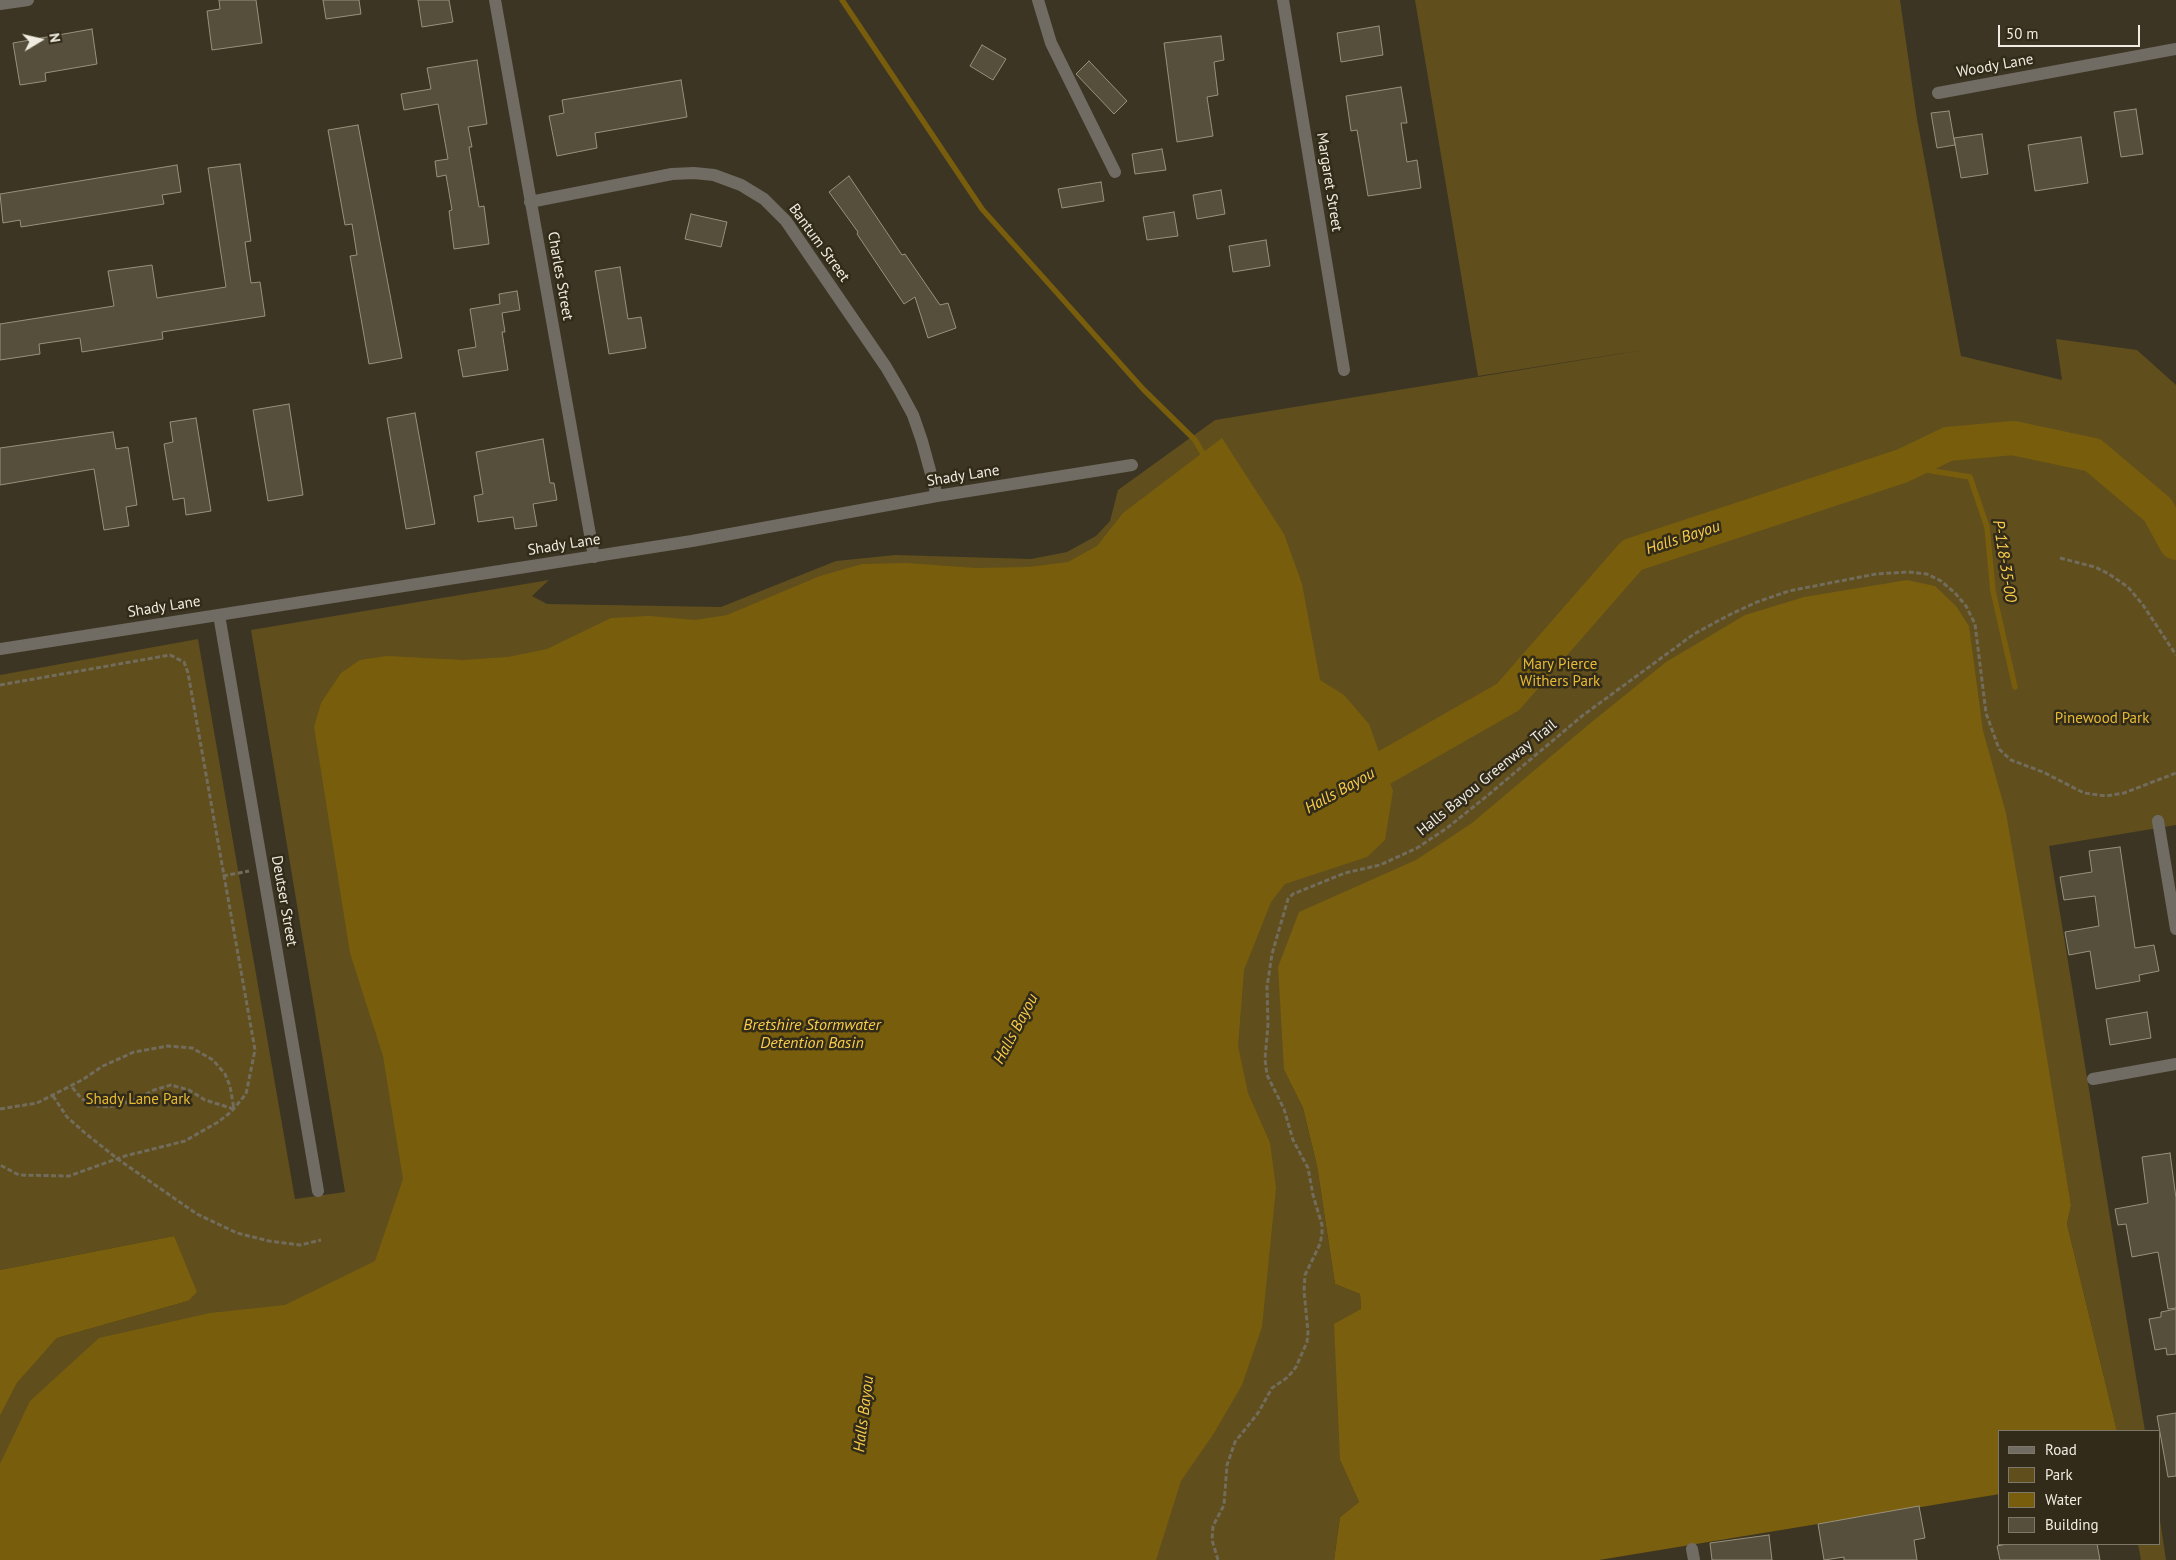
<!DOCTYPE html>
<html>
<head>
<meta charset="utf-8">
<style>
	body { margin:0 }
	#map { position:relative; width:2176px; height:1560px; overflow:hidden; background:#3c3523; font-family:"PT Sans",sans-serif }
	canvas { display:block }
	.legend { position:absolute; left:1998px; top:1430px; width:162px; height:115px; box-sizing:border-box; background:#322b19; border:1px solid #7e7869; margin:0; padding:6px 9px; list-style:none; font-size:15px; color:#f0ece1 }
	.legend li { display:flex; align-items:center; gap:10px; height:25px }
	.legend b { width:25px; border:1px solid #7e7869 }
	.north { position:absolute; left:15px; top:15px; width:50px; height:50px; -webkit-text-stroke:4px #322b19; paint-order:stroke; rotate:81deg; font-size:14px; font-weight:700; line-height:20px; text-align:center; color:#f0ece1 }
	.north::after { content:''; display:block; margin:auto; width:18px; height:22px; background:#f0ece1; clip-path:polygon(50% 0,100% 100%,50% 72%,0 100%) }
	.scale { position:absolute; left:1998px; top:25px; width:142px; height:22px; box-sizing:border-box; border:2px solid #f0ece1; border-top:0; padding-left:6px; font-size:15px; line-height:18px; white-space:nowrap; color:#f0ece1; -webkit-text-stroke:4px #322b19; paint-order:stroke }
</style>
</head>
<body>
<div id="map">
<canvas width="2176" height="1560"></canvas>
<ul class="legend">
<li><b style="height:6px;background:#706c64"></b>Road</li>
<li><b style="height:14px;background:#604e1c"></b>Park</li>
<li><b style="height:14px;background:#785e0c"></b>Water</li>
<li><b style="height:14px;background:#564f3c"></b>Building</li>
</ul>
<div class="north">N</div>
<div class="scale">50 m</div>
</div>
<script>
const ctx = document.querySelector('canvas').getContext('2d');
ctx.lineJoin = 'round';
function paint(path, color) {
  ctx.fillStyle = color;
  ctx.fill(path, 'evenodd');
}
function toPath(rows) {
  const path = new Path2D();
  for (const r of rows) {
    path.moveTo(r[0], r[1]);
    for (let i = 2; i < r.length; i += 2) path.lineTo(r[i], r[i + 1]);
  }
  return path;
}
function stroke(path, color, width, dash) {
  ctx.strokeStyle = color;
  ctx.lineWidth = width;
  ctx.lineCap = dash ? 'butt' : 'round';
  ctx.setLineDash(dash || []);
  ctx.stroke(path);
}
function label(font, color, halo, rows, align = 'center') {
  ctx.font = font + ' "PT Sans",sans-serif';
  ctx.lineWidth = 5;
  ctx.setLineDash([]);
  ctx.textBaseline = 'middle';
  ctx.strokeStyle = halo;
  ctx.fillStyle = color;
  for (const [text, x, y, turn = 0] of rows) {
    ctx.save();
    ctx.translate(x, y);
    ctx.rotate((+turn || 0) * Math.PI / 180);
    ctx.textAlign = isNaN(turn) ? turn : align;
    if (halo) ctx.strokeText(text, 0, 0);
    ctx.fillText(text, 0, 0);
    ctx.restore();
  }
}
const green = toPath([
	[1415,0,1900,0,1917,119,1961,356,2062,380,2056,339,2137,350,2176,385,2176,825,2049,846,2145,1431,2117,1431,2067,1224,2071,1205,2021,905,1284,1070,1303,1108,1317,1166,1335,1284,1360,1294,1361,1309,1340,1460,1359,1502,1340,1517,1334,1560,0,1560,0,1416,17,1383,57,1338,188,1301,174,1236,0,1270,0,675,198,639,295,1199,345,1192,251,630,549,580,532,596,547,604,721,607,836,561,895,555,1031,559,1067,552,1096,536,1110,521,1118,490,1215,420,1649,349,1478,376],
	[2160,1520,2166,1560,2141,1560,2138,1544,2160,1544]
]);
const forest = toPath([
	[1907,580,1935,586,1956,606,1969,626,1983,731,2006,813,2022,905,2071,1205,2067,1224,2117,1431,2000,1431,2000,1494,1599,1560,1334,1560,1340,1517,1359,1502,1340,1460,1334,1324,1361,1309,1360,1294,1335,1284,1317,1166,1303,1108,1284,1070,1278,967,1299,912,1416,860,1472,823,1588,725,1666,662,1745,615,1804,597],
	[174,1236,197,1292,188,1301,57,1338,17,1383,0,1416,0,1270]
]);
const water = toPath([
	[1222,438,1284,534,1302,584,1320,680,1344,695,1369,724,1393,791,1385,840,1367,857,1285,884,1271,902,1244,970,1238,1046,1248,1093,1270,1143,1276,1188,1262,1327,1242,1385,1214,1433,1181,1481,1156,1560,0,1560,0,1464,30,1401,99,1338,210,1313,285,1305,375,1261,403,1179,383,1056,350,953,314,727,321,703,341,673,360,660,387,656,463,660,508,657,547,649,611,618,649,616,695,620,727,615,820,576,862,564,907,563,975,568,1029,567,1068,562,1097,546,1123,513]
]);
const stream = toPath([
	[842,0,982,209,1143,389,1195,440,1206,459],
	[1902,466,1970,477,1987,527,1993,591,2015,687]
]);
const river = toPath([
	[1345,790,1508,697,1632,555,1902,466,1948,444,2013,438,2093,455,2158,510,2176,543]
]);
const building = toPath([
	[219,0,256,0,262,43,212,50,207,11,220,9,219,0],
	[323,0,359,0,361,14,326,19,323,0],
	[418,0,449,0,453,22,422,27,418,0],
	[1379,26,1383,55,1341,62,1337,33,1379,26],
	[92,29,97,64,45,73,46,81,20,85,13,43,92,29],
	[1221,36,1224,60,1214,62,1218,95,1207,97,1213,136,1177,142,1164,43,1221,36],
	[982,45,1006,59,993,80,970,66,982,45],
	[477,60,487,124,468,127,472,147,469,147,479,207,484,206,489,244,454,249,449,211,452,210,446,175,437,177,435,161,448,159,438,104,404,110,401,94,431,89,427,68,477,60],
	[1089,61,1127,101,1114,114,1076,74,1089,61],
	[681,80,687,117,595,133,597,148,557,156,549,116,564,113,562,100,681,80],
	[1401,87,1407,123,1401,123,1407,162,1417,160,1421,188,1368,196,1357,130,1351,131,1346,96,1401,87],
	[2136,109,2143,154,2121,157,2114,112,2136,109],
	[1949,111,1955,145,1937,148,1931,113,1949,111],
	[358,125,402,358,369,364,350,256,357,255,352,224,345,225,328,130,358,125],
	[1982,134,1988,174,1961,178,1954,138,1982,134],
	[2081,137,2088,183,2035,191,2028,145,2081,137],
	[1162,149,1166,170,1135,174,1132,154,1162,149],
	[240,164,251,241,245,242,251,283,260,282,265,316,162,332,163,339,82,352,80,338,39,344,40,354,0,360,0,324,114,306,108,271,152,265,157,298,226,287,208,168,240,164],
	[177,165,181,192,162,195,164,204,21,227,20,220,3,223,0,194,177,165],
	[849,176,902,255,905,254,940,305,948,303,956,328,928,338,915,297,904,304,857,234,858,232,829,192,849,176],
	[1101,182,1104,201,1062,208,1058,189,1101,182],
	[1221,190,1225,214,1197,219,1193,195,1221,190],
	[1174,212,1178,236,1147,240,1143,217,1174,212],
	[691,214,727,222,721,247,685,239,691,214],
	[1266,240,1270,266,1233,272,1229,246,1266,240],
	[620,267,628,319,641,317,646,348,609,354,595,271,620,267],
	[517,291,520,310,502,313,505,332,502,332,508,370,463,377,458,350,476,347,470,309,500,304,499,294,517,291],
	[289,404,303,495,268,501,253,410,289,404],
	[415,413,435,524,406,529,387,418,415,413],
	[196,418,211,511,186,515,184,498,173,500,164,444,173,442,170,422,196,418],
	[113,432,116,449,128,447,137,505,126,507,129,526,104,530,94,469,0,485,0,448,113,432],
	[543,439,550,483,554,483,557,500,533,504,537,526,515,529,513,517,478,522,474,496,483,494,476,452,543,439],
	[2120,847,2135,948,2154,945,2159,971,2139,975,2140,981,2096,989,2090,951,2069,955,2065,932,2099,926,2095,896,2064,900,2060,877,2092,872,2089,851,2120,847],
	[2147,1012,2151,1038,2110,1045,2106,1019,2147,1012],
	[2170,1153,2176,1198,2176,1308,2168,1309,2158,1252,2132,1257,2126,1224,2118,1225,2115,1209,2148,1203,2142,1157,2170,1153],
	[2176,1309,2176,1354,2167,1355,2166,1348,2155,1350,2149,1319,2161,1317,2161,1312,2176,1309],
	[2176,1413,2176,1476,2168,1477,2157,1416,2176,1413],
	[1919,1506,1925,1538,1914,1540,1917,1560,1844,1560,1844,1557,1824,1560,1818,1524,1919,1506],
	[1769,1535,1772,1560,1712,1560,1710,1543,1769,1535],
	[2007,1544,2097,1544,2100,1560,2000,1560,1997,1546,2007,1544]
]);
const path = toPath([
	[2060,558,2095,567,2109,574,2128,587,2143,605,2176,655],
	[0,685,170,655,184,662,188,673,255,1050,246,1094,231,1112,218,1122,185,1141,125,1156,69,1176,19,1175,0,1165],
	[223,876,249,871],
	[53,1096,67,1117,85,1133,119,1160,197,1214,237,1233,269,1241,300,1245,321,1240],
	[0,1109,37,1103,82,1080,103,1066,134,1052,168,1046,192,1048,213,1060,225,1074,230,1086,234,1109,205,1100,189,1090,171,1085,154,1090,132,1101,110,1107,97,1106,82,1099,71,1086],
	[1218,1560,1212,1540,1213,1526,1224,1505,1227,1465,1235,1442,1258,1413,1272,1388,1288,1377,1296,1367,1307,1342,1308,1332,1304,1291,1305,1275,1320,1244,1322,1234,1322,1225,1313,1195,1308,1168,1293,1140,1284,1109,1267,1075,1265,1059,1268,1025,1267,987,1272,954,1288,899,1293,894,1345,873,1380,865,1417,848,1447,828,1487,796,1582,716,1694,634,1729,615,1757,602,1789,591,1876,574,1908,572,1927,574,1941,581,1955,593,1966,606,1975,624,1986,713,1999,749,2011,760,2043,772,2084,793,2106,796,2124,793,2176,773]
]);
const minor = toPath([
	[495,0,594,557],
	[1038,0,1051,43,1115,172],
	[1283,0,1344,370],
	[0,4,28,0],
	[1938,93,2176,49],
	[530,202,672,174,694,173,714,175,741,185,764,199,786,221,886,367,900,391,913,415,922,441,937,496],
	[219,615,318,1191],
	[0,649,692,541,937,496,1132,465],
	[2158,821,2176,929],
	[2093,1079,2176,1064],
	[1692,1549,1694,1560]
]);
const streetNames = [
	["Woody Lane",1995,66,-10],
	["Margaret Street",1329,182,81],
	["Bantum Street",819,243,54],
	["Charles Street",560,276,80],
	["Shady Lane",963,476,-9],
	["Shady Lane",564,545,-9],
	["Shady Lane",164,607,-9],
	["Halls Bayou Greenway Trail",1487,778,-39],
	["Deutser Street",284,901,80]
];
const parkNames = [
	["Mary Pierce",1560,665],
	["Withers Park",1560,682],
	["Pinewood Park",2102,719],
	["Shady Lane Park",138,1100]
];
const waterNames = [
	["Halls Bayou",1683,538,-18],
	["P-118-35-00",2004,561,81],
	["Halls Bayou",1340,791,-29],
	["Bretshire Stormwater",812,1025],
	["Detention Basin",812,1043],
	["Halls Bayou",1016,1029,-62],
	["Halls Bayou",864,1414,-83]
];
paint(green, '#604e1c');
paint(forest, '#795f0e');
paint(water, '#785e0c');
stroke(stream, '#785e0c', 5.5);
stroke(river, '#785e0c', 34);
paint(building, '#564f3c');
stroke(building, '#99917c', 1);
stroke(path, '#726c5c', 3, [5, 2.5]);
stroke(minor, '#706c64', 12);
label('15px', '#f0ece1', '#322b19', streetNames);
label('15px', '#e8bb34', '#322b19', parkNames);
label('italic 16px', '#f9cc49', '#322b19', waterNames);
</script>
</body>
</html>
